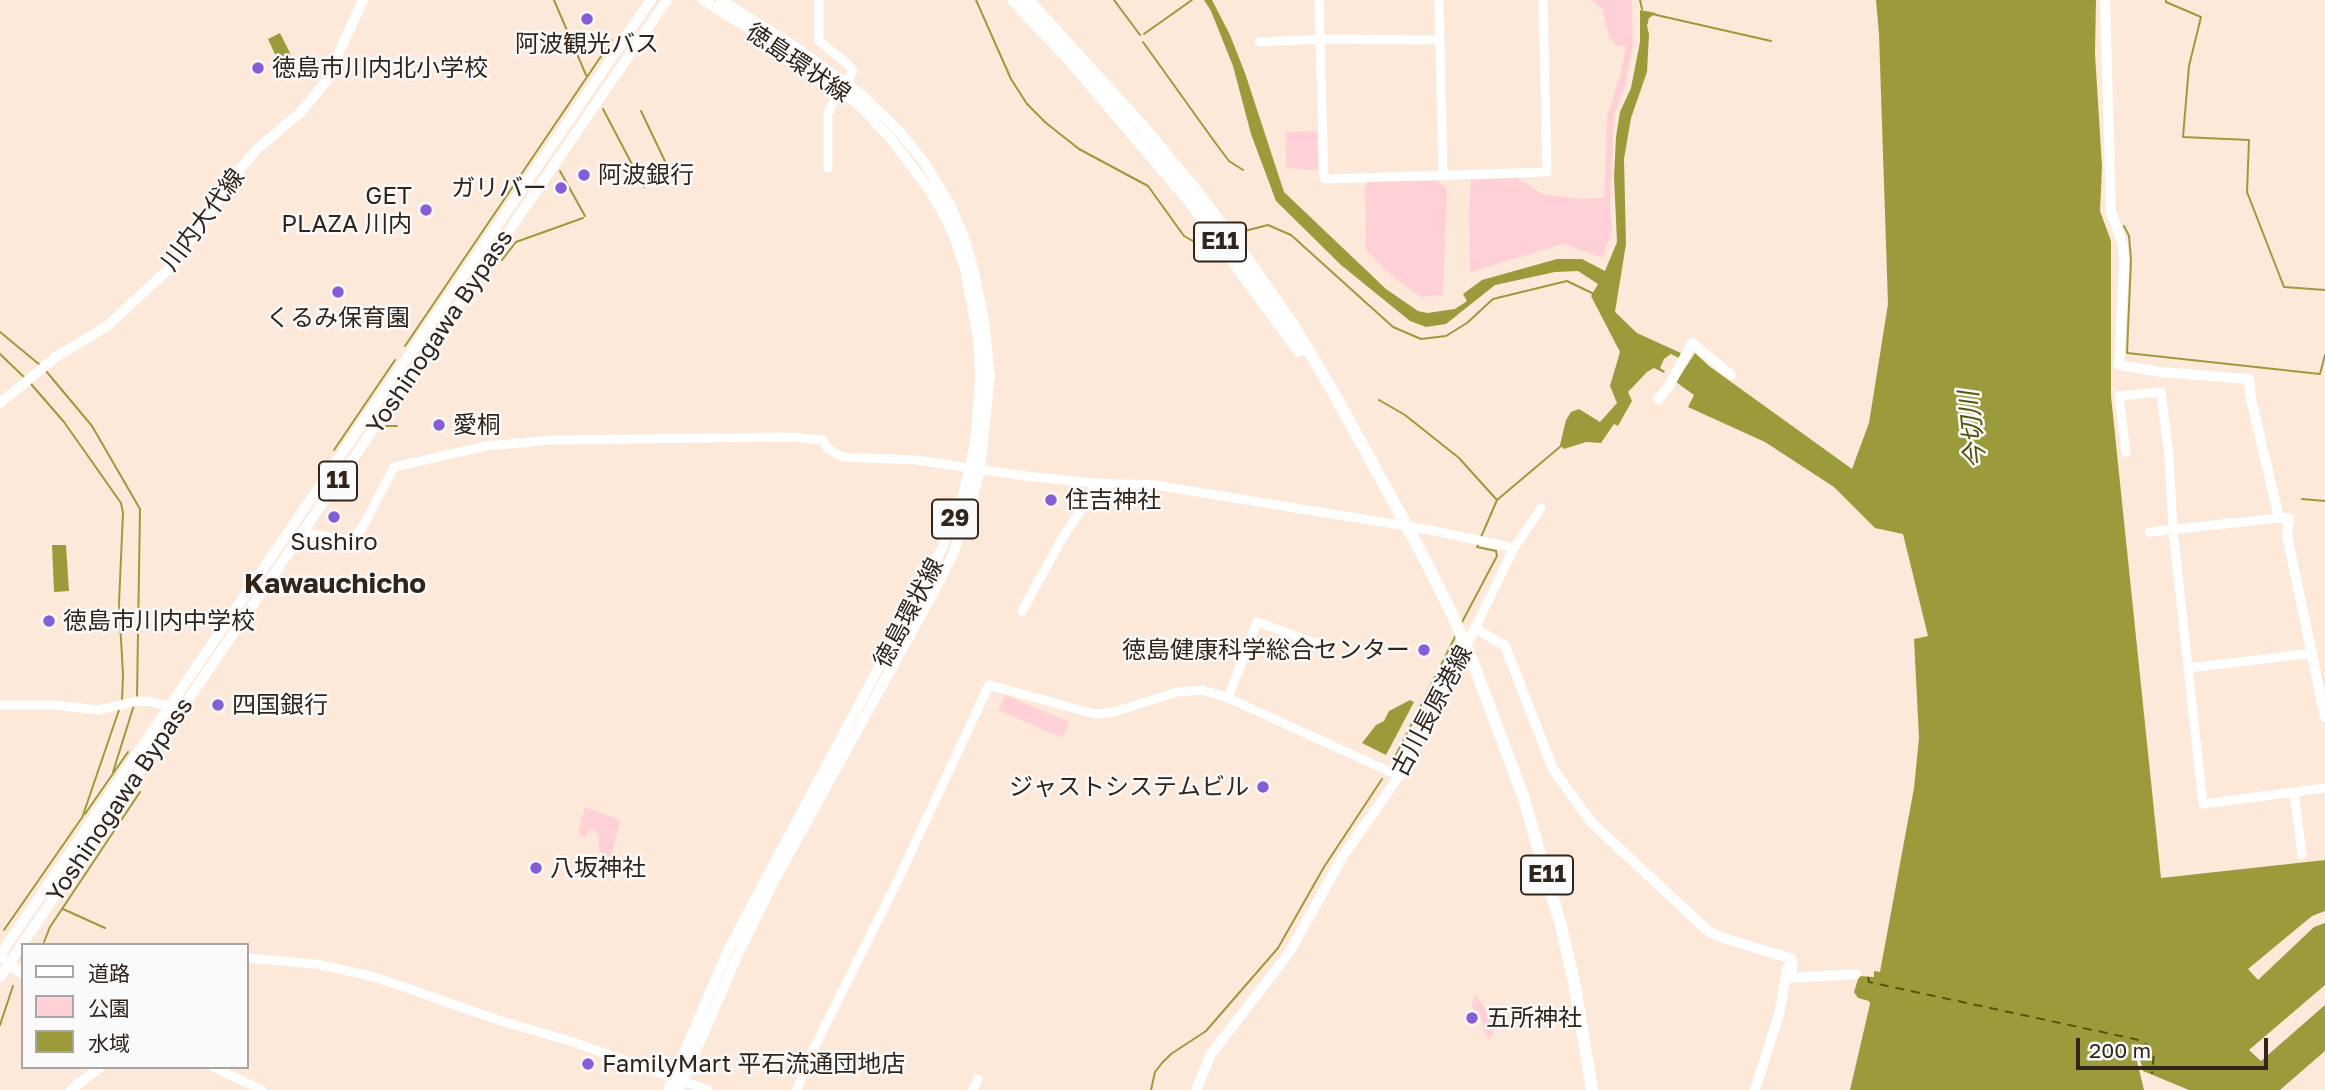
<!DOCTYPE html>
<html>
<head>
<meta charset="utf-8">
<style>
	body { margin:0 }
	#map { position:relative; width:2325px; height:1090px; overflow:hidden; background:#fde9da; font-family:"Golos Text","Noto Sans JP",sans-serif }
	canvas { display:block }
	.legend { position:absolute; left:21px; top:943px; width:228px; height:126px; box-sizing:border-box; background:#fafafa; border:2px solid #a9a4a1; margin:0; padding:9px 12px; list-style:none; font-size:21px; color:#30241b }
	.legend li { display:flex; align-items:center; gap:14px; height:35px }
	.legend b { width:35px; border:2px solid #a9a4a1 }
	.scale { position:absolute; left:2076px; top:1038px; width:192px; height:32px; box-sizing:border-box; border:4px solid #30241b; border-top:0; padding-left:9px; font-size:21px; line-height:24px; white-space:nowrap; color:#30241b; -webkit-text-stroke:5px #fafafa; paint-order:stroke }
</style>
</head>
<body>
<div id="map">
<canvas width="2325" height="1090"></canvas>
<ul class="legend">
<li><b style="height:9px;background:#fff"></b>道路</li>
<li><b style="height:19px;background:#ffd1d7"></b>公園</li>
<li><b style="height:19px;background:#9c9b3b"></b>水域</li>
</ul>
<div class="scale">200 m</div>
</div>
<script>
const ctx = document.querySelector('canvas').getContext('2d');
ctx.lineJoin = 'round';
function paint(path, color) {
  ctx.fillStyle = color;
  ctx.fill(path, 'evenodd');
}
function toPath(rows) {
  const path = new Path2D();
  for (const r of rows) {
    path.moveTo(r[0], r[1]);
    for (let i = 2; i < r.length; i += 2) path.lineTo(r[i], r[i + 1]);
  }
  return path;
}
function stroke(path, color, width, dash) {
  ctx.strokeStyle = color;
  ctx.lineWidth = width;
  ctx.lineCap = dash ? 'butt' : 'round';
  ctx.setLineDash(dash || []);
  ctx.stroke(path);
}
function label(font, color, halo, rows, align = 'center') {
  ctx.font = font + ' "Golos Text","Noto Sans JP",sans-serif';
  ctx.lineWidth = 5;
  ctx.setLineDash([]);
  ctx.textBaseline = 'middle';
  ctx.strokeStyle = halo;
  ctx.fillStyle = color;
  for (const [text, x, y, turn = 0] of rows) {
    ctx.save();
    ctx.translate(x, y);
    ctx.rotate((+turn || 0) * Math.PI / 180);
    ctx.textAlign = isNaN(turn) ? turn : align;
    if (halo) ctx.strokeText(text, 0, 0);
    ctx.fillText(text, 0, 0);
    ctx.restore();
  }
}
const green = toPath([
	[1592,0,1632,0,1633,46,1626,83,1614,116,1610,207,1612,229,1603,258,1564,244,1470,272,1469,213,1471,180,1518,178,1542,194,1581,199,1604,198,1607,117,1622,68,1626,45,1618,46,1610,40,1602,9],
	[1317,131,1318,170,1286,168,1286,132],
	[1368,181,1438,181,1447,189,1443,295,1420,297,1392,276,1366,250,1365,187],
	[1005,695,1069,722,1063,738,998,710],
	[585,807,620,820,611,857,605,856,599,851,599,835,591,828,585,837,578,833],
	[1475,994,1491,1017,1494,1033,1489,1040,1484,1031,1482,1021,1471,1006]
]);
const water = toPath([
	[1204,0,1212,0,1230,35,1245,73,1284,192,1386,289,1418,311,1427,313,1455,309,1467,301,1463,294,1482,280,1557,259,1582,259,1605,271,1617,242,1614,177,1616,137,1620,112,1631,88,1640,42,1640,10,1656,13,1649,18,1647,26,1649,34,1647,72,1631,118,1624,159,1626,244,1615,312,1637,333,1683,354,1679,358,1671,354,1664,359,1660,368,1665,371,1664,373,1654,368,1647,372,1628,392,1632,401,1618,426,1614,424,1601,443,1586,442,1564,449,1560,445,1566,420,1571,412,1579,409,1600,422,1617,403,1610,386,1620,352,1591,296,1598,284,1578,271,1555,272,1495,285,1446,324,1426,327,1410,321,1341,265,1276,201,1251,134,1233,66,1211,11],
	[1876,0,2096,0,2095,54,2102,167,2100,211,2111,241,2111,396,2161,878,2325,860,2325,911,2312,916,2248,969,2258,980,2314,927,2325,923,2325,985,2249,1050,2261,1061,2325,1005,2325,1051,2280,1090,2189,1090,2143,1071,2139,1056,2136,1057,2144,1090,1850,1090,1870,1004,1869,1001,1858,998,1854,992,1859,976,1874,977,1874,971,1880,972,1914,788,1919,738,1914,639,1928,636,1903,534,1875,528,1834,487,1765,442,1688,407,1694,395,1676,382,1695,353,1709,366,1852,469,1869,423,1888,304,1879,34],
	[280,33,291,55,278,61,268,39],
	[52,545,66,545,69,591,54,592],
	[1410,700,1414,702,1386,755,1362,743,1376,725,1384,721,1389,711]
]);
const stream = toPath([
	[554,0,586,75],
	[976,0,1011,79,1027,104,1046,123,1079,149,1148,186,1184,236,1193,241,1208,238],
	[1114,0,1140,35],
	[1640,0,1642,9],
	[2166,0,2166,2,2201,17,2189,66,2183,137,2249,140,2247,192,2284,287,2325,290],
	[1652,14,1771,41],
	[1144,34,1192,0],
	[1143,42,1214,141,1229,161,1243,170],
	[603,109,644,187],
	[641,111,673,178],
	[560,171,585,216],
	[2124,226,2129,236,2131,260,2127,353,2320,374,2325,355],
	[1241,232,1268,225,1291,235,1393,327,1421,339,1446,336,1467,323,1493,299,1567,281,1594,294],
	[502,260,516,242,583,218],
	[0,332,40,365],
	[405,346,612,40],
	[0,354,25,378],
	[46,371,92,426,140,509,137,696],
	[31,384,64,422,121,503,123,513,119,603,123,675,122,701],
	[1379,400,1405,415,1459,458,1496,499],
	[386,426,397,426],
	[334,450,395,360],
	[2302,499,2325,501],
	[1481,537,1497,500,1561,446],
	[1461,624,1497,556,1496,551,1477,547,1479,543],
	[1393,761,1456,635],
	[113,772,134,705],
	[85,814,128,752],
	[82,818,119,710],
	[63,909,105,928],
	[4,930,81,819],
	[44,942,50,927,140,792],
	[0,1025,13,986],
	[1151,1090,1155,1072,1162,1063,1171,1054,1206,1031,1278,948,1324,867,1382,779]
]);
const ferry = toPath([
	[1868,977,1869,982,2139,1040,2146,1044,2154,1053,2152,1074]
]);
const tertiary = toPath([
	[819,0,819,41,849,65,853,70,847,84,835,99,828,113,828,168],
	[1319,0,1324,179,1547,172,1543,0],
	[1439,0,1443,176],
	[1259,42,1321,39,1439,40],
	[2126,452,2119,396,2161,392,2169,456,2173,530,2203,804,2325,788],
	[304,531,310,534,348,540,361,530,394,467,486,446,553,440,790,437,823,440,827,448,842,457,916,460,1025,476,1095,483,1154,485,1431,530,1514,548],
	[2149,532,2279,518],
	[1022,611,1060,542,1090,496,1095,483],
	[1475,628,1514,548,1541,508],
	[2189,668,2313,653],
	[1228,698,1257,622,1318,644],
	[0,705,55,705,98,710,138,701,152,702,174,708],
	[2294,792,2302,855],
	[247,958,316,964,375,977,495,1019,573,1042,708,1090],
	[213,1067,262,1090],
	[797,1090,809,1058,897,882,989,685,1095,714,1113,712,1178,692,1203,690,1228,698,1399,776],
	[973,1090,978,1079]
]);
const secondary = toPath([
	[2105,0,2111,212,2123,245,2124,266,2119,365,2161,372,2249,379,2251,399,2279,518,2289,518,2287,535,2325,717],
	[1658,399,1669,386,1692,343,1731,375],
	[0,403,56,357,107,326,171,267,235,175,258,148,301,112,326,81,363,0],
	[0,955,23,975],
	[71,1090,100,1067],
	[1196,1090,1211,1054,1289,953,1343,856,1399,776,1475,628,1505,646,1553,769,1591,822,1708,931,1720,937,1789,958,1792,960,1792,978,1856,974],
	[1755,1090,1780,1011,1787,968]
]);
const primary = toPath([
	[668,1090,729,948,941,551,961,501,970,469,976,434,980,378,978,338,965,269,955,239,941,209,928,188,892,140,858,104,782,49,703,0],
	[679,1090,739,952,774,881,932,595,953,554,971,504,980,469,990,376,984,320,973,268,963,235,949,203,924,162,899,131,861,94,791,44,721,0]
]);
const trunk = toPath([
	[0,955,651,0],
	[0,977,181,710,667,0]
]);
const motorway = toPath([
	[1013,0,1068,58,1187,198,1299,351],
	[1028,0,1145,129,1197,192,1245,256,1295,328,1332,390,1421,552,1453,616,1475,668,1523,796,1561,926,1575,987,1592,1090]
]);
const markers = [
	[587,19,7,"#855dd7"],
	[258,68,7,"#855dd7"],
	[584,175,7,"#855dd7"],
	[561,188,7,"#855dd7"],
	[426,210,7,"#855dd7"],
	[338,292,7,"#855dd7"],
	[439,425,7,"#855dd7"],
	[1051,500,7,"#855dd7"],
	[334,517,7,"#855dd7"],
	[49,621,7,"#855dd7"],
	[1424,650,7,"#855dd7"],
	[218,705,7,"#855dd7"],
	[1263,787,7,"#855dd7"],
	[536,868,7,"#855dd7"],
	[1472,1018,7,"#855dd7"],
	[588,1064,7,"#855dd7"]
];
const shields = [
	[1220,242,52],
	[338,481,38],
	[955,519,46],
	[1547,875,52]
];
const shieldNames = [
	["E11",1220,242],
	["11",338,481],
	["29",955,519],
	["E11",1547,875]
];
const poiNames = [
	["阿波観光バス",587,44,"center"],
	["徳島市川内北小学校",272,68],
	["阿波銀行",598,175],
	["ガリバー",547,188,"right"],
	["GET",412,196,"right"],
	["PLAZA 川内",412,224,"right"],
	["くるみ保育園",338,318,"center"],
	["愛桐",453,425],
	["住吉神社",1065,500],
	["Sushiro",334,542,"center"],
	["徳島市川内中学校",63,621],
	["徳島健康科学総合センター",1410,650,"right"],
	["四国銀行",232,705],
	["ジャストシステムビル",1249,787,"right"],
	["八坂神社",550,868],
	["五所神社",1486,1018],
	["FamilyMart 平石流通団地店",602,1064]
];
const streetNames = [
	["徳島環状線",798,63,34],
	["川内大代線",203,220,-53],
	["Yoshinogawa Bypass",440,332,-56],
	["徳島環状線",909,613,-62],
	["古川長原港線",1432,711,-62],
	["Yoshinogawa Bypass",120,800,-56]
];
const waterNames = [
	["今切川",1973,430,-96]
];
const quarterNames = [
	["Kawauchicho",335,584]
];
paint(green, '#ffd1d7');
paint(water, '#9c9b3b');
stroke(stream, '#9c9b3b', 2);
stroke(ferry, '#55540a', 2, [9, 7]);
stroke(tertiary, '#fff', 9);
stroke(secondary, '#fff', 10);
stroke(primary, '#fff', 10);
stroke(trunk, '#fff', 10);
stroke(motorway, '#fff', 12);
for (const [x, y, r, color] of markers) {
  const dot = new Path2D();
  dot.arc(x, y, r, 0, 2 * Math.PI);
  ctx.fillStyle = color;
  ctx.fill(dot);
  stroke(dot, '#fafafa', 2.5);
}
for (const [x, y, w] of shields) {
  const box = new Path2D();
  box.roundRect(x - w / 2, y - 19.5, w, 39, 5);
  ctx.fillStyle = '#fafafa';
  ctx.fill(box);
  stroke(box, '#30241b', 2);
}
label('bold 23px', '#30241b', null, shieldNames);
label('24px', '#30241b', '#fafafa', poiNames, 'left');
label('24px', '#30241b', '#fafafa', streetNames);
label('italic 26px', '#55540a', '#fafafa', waterNames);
label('bold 28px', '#30241b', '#fafafa', quarterNames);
</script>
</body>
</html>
